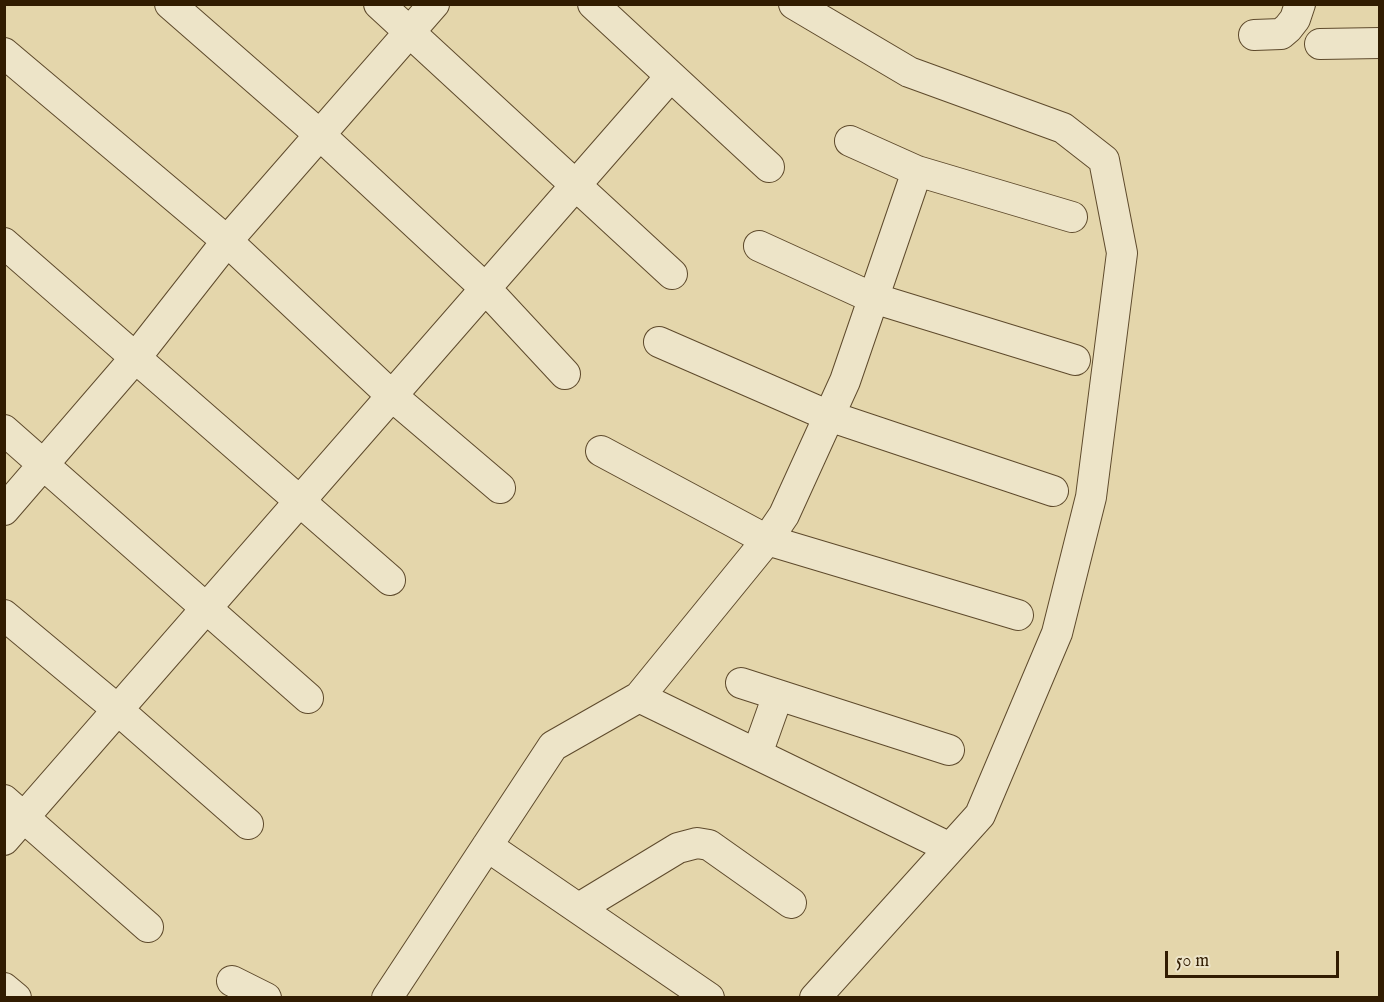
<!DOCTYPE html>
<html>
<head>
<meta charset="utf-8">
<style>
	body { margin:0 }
	#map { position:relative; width:1384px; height:1002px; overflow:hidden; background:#e4d6ab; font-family:"IM FELL English",serif }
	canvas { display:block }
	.frame { position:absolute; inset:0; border:6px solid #311c01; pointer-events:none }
	.scale { position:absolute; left:1165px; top:951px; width:174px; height:27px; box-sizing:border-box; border:3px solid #311c01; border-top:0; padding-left:8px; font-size:18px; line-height:21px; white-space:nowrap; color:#311c01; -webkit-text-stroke:4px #ede4c8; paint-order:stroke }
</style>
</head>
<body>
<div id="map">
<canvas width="1384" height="1002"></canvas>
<div class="frame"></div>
<div class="scale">50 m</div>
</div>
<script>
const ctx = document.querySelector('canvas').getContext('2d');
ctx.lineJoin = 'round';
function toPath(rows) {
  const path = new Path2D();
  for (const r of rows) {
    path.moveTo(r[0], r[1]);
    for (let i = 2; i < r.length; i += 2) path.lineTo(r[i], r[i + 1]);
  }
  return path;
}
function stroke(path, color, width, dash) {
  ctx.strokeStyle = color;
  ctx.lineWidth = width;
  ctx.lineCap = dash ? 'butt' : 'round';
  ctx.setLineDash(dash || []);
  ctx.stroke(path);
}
const minor = toPath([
	[170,4,320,135,486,289,565,374],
	[379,4,672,274],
	[593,4,769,167],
	[794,4,909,72,1063,128,1104,160,1122,253,1091,497,1057,633,980,815,815,998],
	[1254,35,1281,34,1288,28,1295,19,1300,4],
	[1320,44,1380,43],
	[4,53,227,241,392,396,500,488],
	[850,141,917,171,1072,217],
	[4,243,390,580],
	[759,246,873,298,1075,360],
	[659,342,829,416,1053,491],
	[4,430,308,698],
	[601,451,767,540,1018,615],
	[4,510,136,357,227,241,434,4],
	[4,615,118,710,248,824],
	[741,683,949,750],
	[639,697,950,848],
	[757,754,778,695],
	[4,800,148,927],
	[4,840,670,77],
	[487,846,709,998],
	[579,908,678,848,697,843,709,845,791,903],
	[232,981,266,998],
	[4,988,16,998],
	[387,998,553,746,639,697,767,540,784,515,845,381,917,171]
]);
stroke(minor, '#5e4a2c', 32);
stroke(minor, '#ede4c8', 30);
</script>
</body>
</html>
